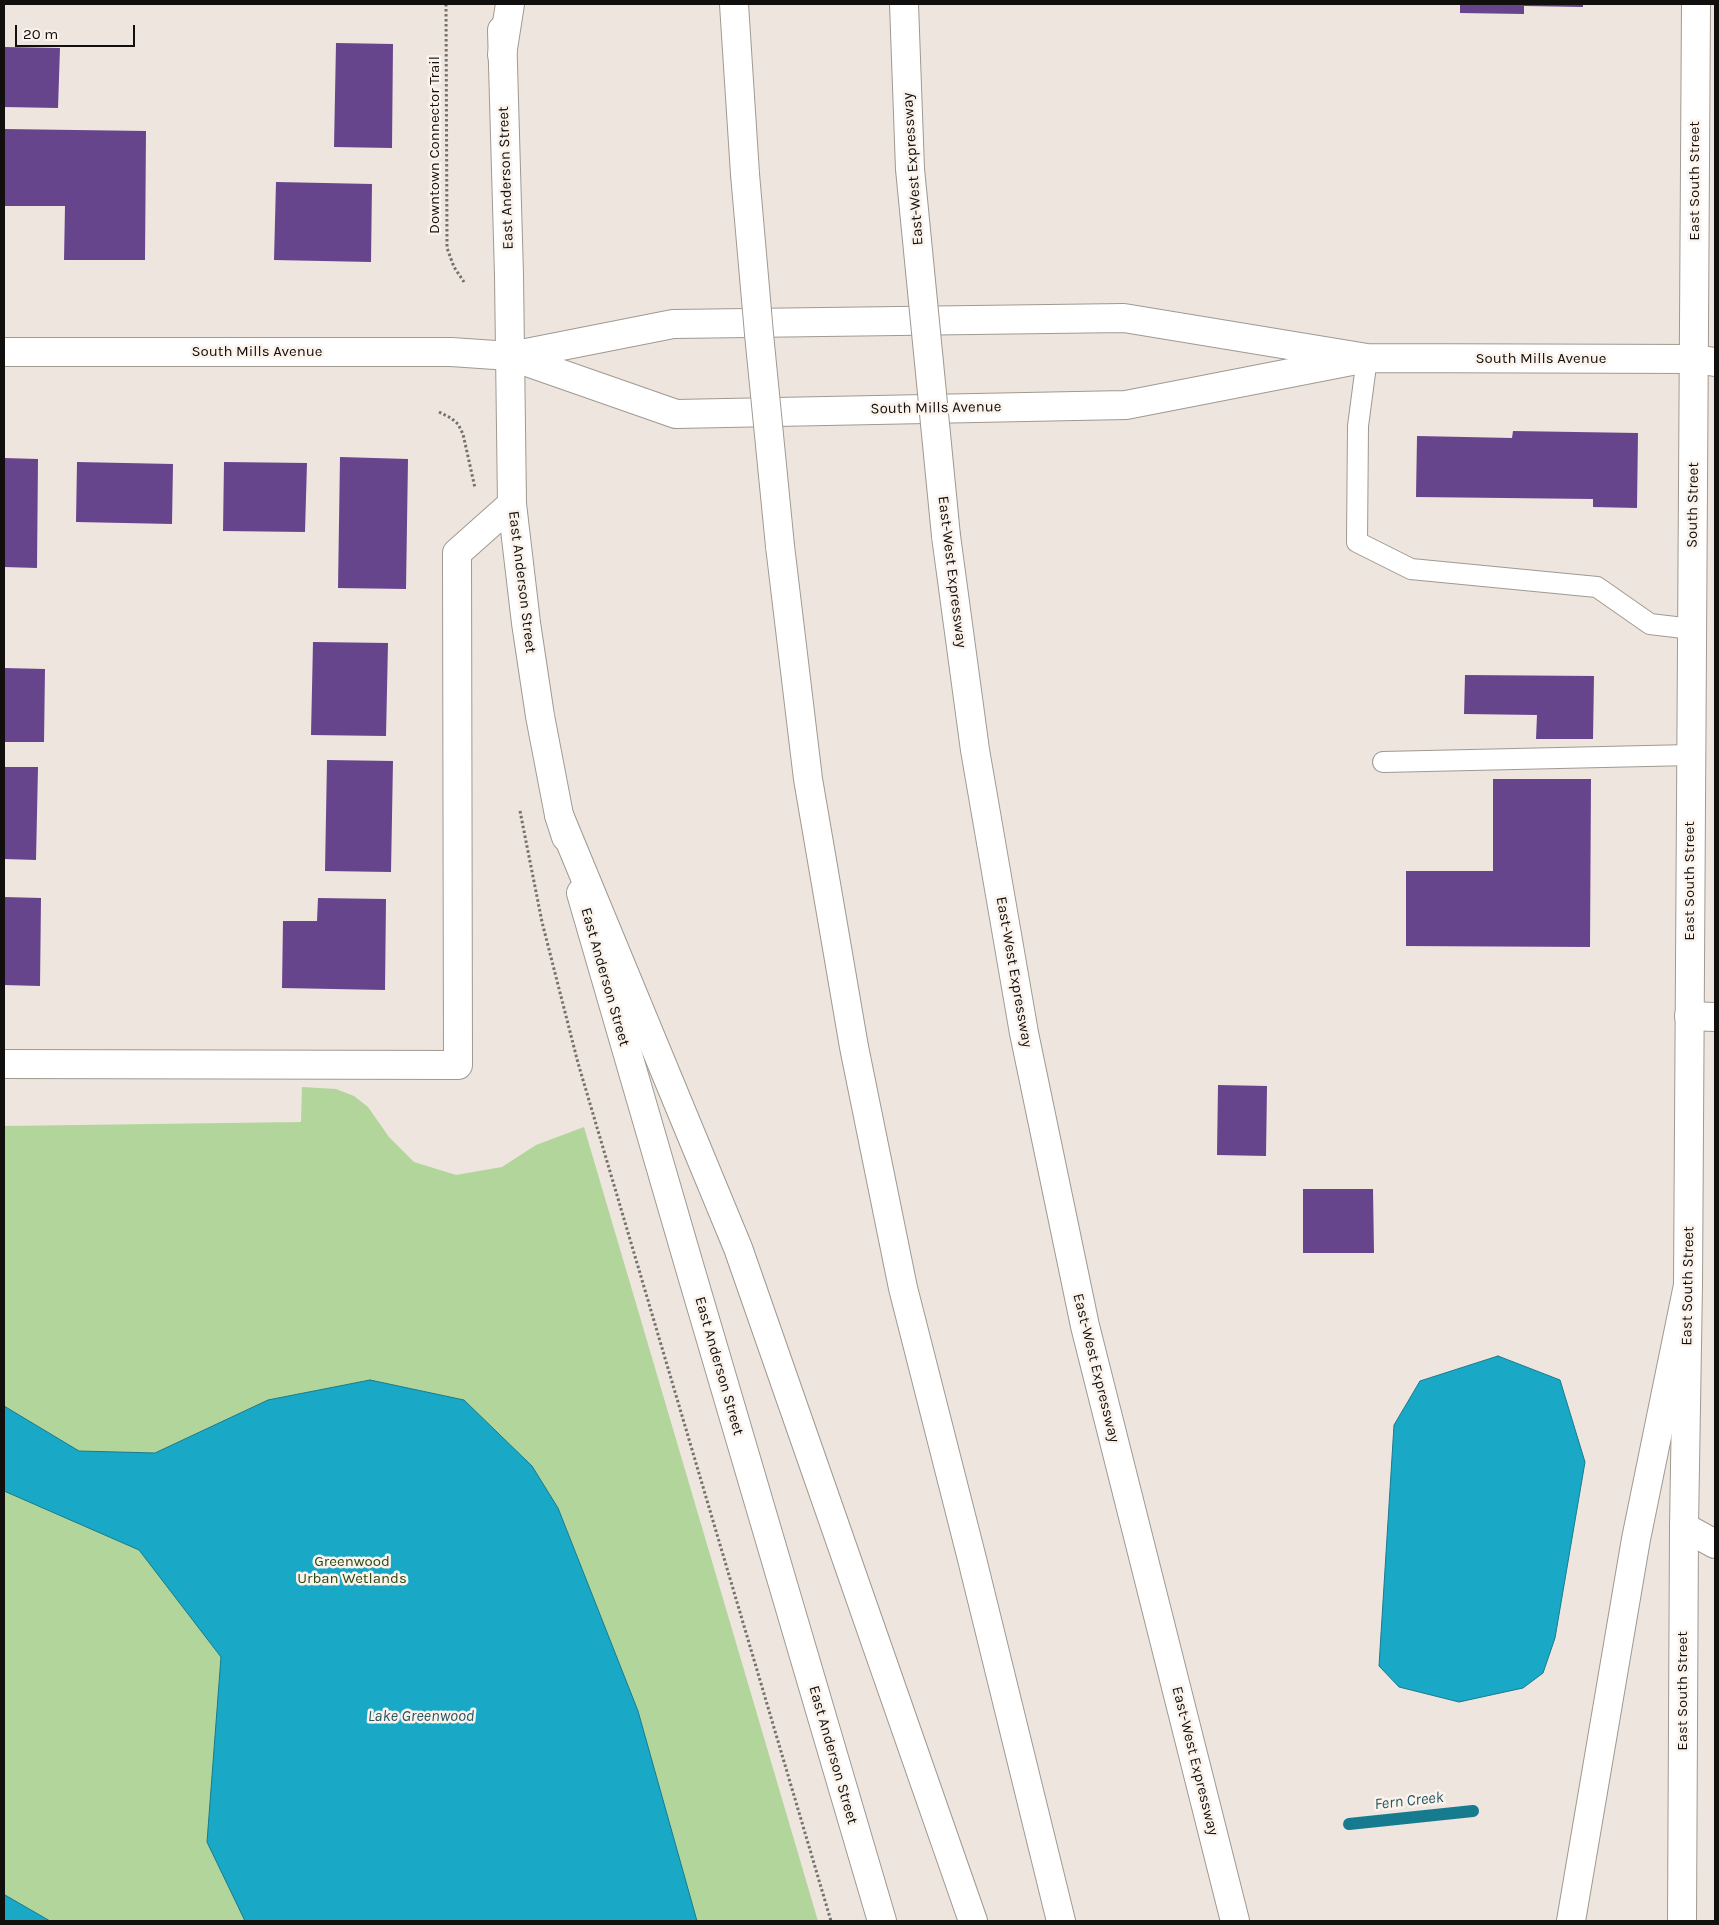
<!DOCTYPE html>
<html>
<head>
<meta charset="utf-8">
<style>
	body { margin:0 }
	#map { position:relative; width:1719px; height:1925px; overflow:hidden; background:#ede5de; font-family:Karla,sans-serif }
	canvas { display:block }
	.frame { position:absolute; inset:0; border:5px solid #12100e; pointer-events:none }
	.scale { position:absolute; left:15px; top:25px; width:120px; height:22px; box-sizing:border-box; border:2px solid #12100e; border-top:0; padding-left:6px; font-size:15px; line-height:18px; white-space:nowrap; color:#12100e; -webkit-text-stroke:4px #faf2eb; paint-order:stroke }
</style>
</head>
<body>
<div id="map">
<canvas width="1719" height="1925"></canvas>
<div class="frame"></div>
<div class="scale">20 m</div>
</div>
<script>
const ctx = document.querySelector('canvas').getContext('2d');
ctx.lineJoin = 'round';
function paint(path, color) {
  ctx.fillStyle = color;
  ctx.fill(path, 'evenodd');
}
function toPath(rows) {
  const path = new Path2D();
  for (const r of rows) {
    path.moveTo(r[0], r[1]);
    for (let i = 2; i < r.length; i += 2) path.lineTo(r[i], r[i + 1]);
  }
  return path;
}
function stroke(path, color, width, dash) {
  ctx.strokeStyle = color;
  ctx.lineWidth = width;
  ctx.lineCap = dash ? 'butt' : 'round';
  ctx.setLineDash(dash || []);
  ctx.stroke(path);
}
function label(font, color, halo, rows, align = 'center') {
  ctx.font = font + ' Karla,sans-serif';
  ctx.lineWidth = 5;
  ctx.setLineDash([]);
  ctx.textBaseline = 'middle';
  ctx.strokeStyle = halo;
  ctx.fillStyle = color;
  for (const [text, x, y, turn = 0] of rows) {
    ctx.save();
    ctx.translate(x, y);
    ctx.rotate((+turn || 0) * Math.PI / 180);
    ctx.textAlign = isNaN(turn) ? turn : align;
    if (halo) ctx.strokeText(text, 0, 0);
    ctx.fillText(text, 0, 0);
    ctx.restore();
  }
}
const green = toPath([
	[302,1087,336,1089,354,1096,368,1107,389,1137,414,1162,456,1175,502,1167,536,1145,584,1127,818,1921,4,1921,4,1126,301,1122]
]);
const water = toPath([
	[1498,1356,1560,1380,1585,1462,1555,1638,1543,1673,1523,1688,1459,1702,1399,1687,1379,1666,1394,1425,1420,1381,1498,1356],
	[370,1380,464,1400,532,1466,558,1508,638,1711,697,1921,245,1921,207,1842,221,1657,139,1550,4,1491,4,1406,79,1451,155,1453,268,1400,370,1380],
	[4,1894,5,1895,50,1921,4,1921,4,1894]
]);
const stream = toPath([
	[1349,1824,1473,1811]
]);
const building = toPath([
	[1460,4,1583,4,1583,7,1524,6,1524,14,1460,13],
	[336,43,393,44,392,148,334,147],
	[4,47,60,48,58,108,4,107],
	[4,129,146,131,145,260,64,260,65,206,4,206],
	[276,182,372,184,371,262,274,260],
	[1513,431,1638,433,1637,508,1593,507,1593,499,1416,497,1417,436,1512,438],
	[340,457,408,459,406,589,338,588],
	[4,458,38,459,37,568,4,567],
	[77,462,173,464,172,524,76,522],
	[224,462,307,463,305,532,223,531],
	[313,642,388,643,386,736,311,735],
	[4,668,45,669,44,742,4,742],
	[1465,675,1594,676,1593,739,1536,739,1537,715,1464,714],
	[327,760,393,761,391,872,325,871],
	[4,767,38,767,36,860,4,859],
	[1493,779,1591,779,1590,947,1406,946,1406,871,1493,871],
	[4,897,41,898,40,986,4,985],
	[318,898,386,899,385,990,282,988,283,921,317,921],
	[1218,1085,1267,1086,1266,1156,1217,1155],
	[1303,1189,1373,1189,1374,1253,1303,1253]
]);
const path = toPath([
	[446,4,447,248,454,267,464,282],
	[439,412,451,418,458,424,463,434,475,488],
	[520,811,542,922,578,1063,831,1921]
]);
const service = toPath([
	[1367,358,1358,426,1357,542,1411,569,1597,587,1650,624,1692,629],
	[1383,762,1691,755]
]);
const minor = toPath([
	[1689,1016,1715,1017],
	[4,1064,458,1065,457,553,512,504],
	[1684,1527,1715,1544]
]);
const tertiary = toPath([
	[4,352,451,352,510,356,676,414,1126,405,1367,358],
	[511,356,673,324,1124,318,1367,358,1695,359,1715,362]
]);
const secondary = toPath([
	[502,30,509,275,512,504,526,623,540,716,559,815,566,837],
	[581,893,689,1265,882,1921],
	[1682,1921,1684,1527,1688,1285,1696,4]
]);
const motorway = toPath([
	[734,4,745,174],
	[904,4,910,169],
	[502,55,510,4],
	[946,536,975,750,1024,1033,1085,1326,1235,1921],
	[780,546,808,779,854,1047,903,1288,972,1559,1061,1921],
	[559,815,738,1248,973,1921],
	[1571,1921,1636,1539,1688,1285]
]);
const motorwayBridge = toPath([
	[910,169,946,536],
	[745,174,759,334,780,546]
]);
const streetNames = [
	["Downtown Connector Trail",435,145,-90],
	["East-West Expressway",913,169,-94],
	["East Anderson Street",506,178,-92],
	["East South Street",1695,181,-90],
	["South Mills Avenue",257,352],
	["South Mills Avenue",1541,359],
	["South Mills Avenue",936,408,-1],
	["South Street",1693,505,-89],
	["East-West Expressway",952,572,83],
	["East Anderson Street",522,582,83],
	["East South Street",1690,881,-90],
	["East-West Expressway",1014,972,80],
	["East Anderson Street",605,977,74],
	["East South Street",1688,1286,-89],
	["East Anderson Street",719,1366,74],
	["East-West Expressway",1096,1368,76],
	["East South Street",1683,1691,-90],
	["East Anderson Street",833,1755,74],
	["East-West Expressway",1195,1761,76]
];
const parkNames = [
	["Greenwood",352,1562],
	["Urban Wetlands",352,1579]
];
const waterNames = [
	["Lake Greenwood",421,1716],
	["Fern Creek",1409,1801,-6]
];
paint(green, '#b2d59b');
paint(water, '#19a9c6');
stroke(water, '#177b8f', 1);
stroke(stream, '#177b8f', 12);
paint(building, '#67458c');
stroke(service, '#a09992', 22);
stroke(minor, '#a09992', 30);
stroke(tertiary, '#a09992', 30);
stroke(secondary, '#a09992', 30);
stroke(motorway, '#a09992', 30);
stroke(path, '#75716c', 3, [2.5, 2.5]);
stroke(service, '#fff', 20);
stroke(minor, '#fff', 28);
stroke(tertiary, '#fff', 28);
stroke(secondary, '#fff', 28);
stroke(motorway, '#fff', 28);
stroke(motorwayBridge, '#a09992', 30, []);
stroke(motorwayBridge, '#fff', 28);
label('15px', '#12100e', '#faf2eb', streetNames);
label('15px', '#2a4811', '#faf2eb', parkNames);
label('italic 16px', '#235764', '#faf2eb', waterNames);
</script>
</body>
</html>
